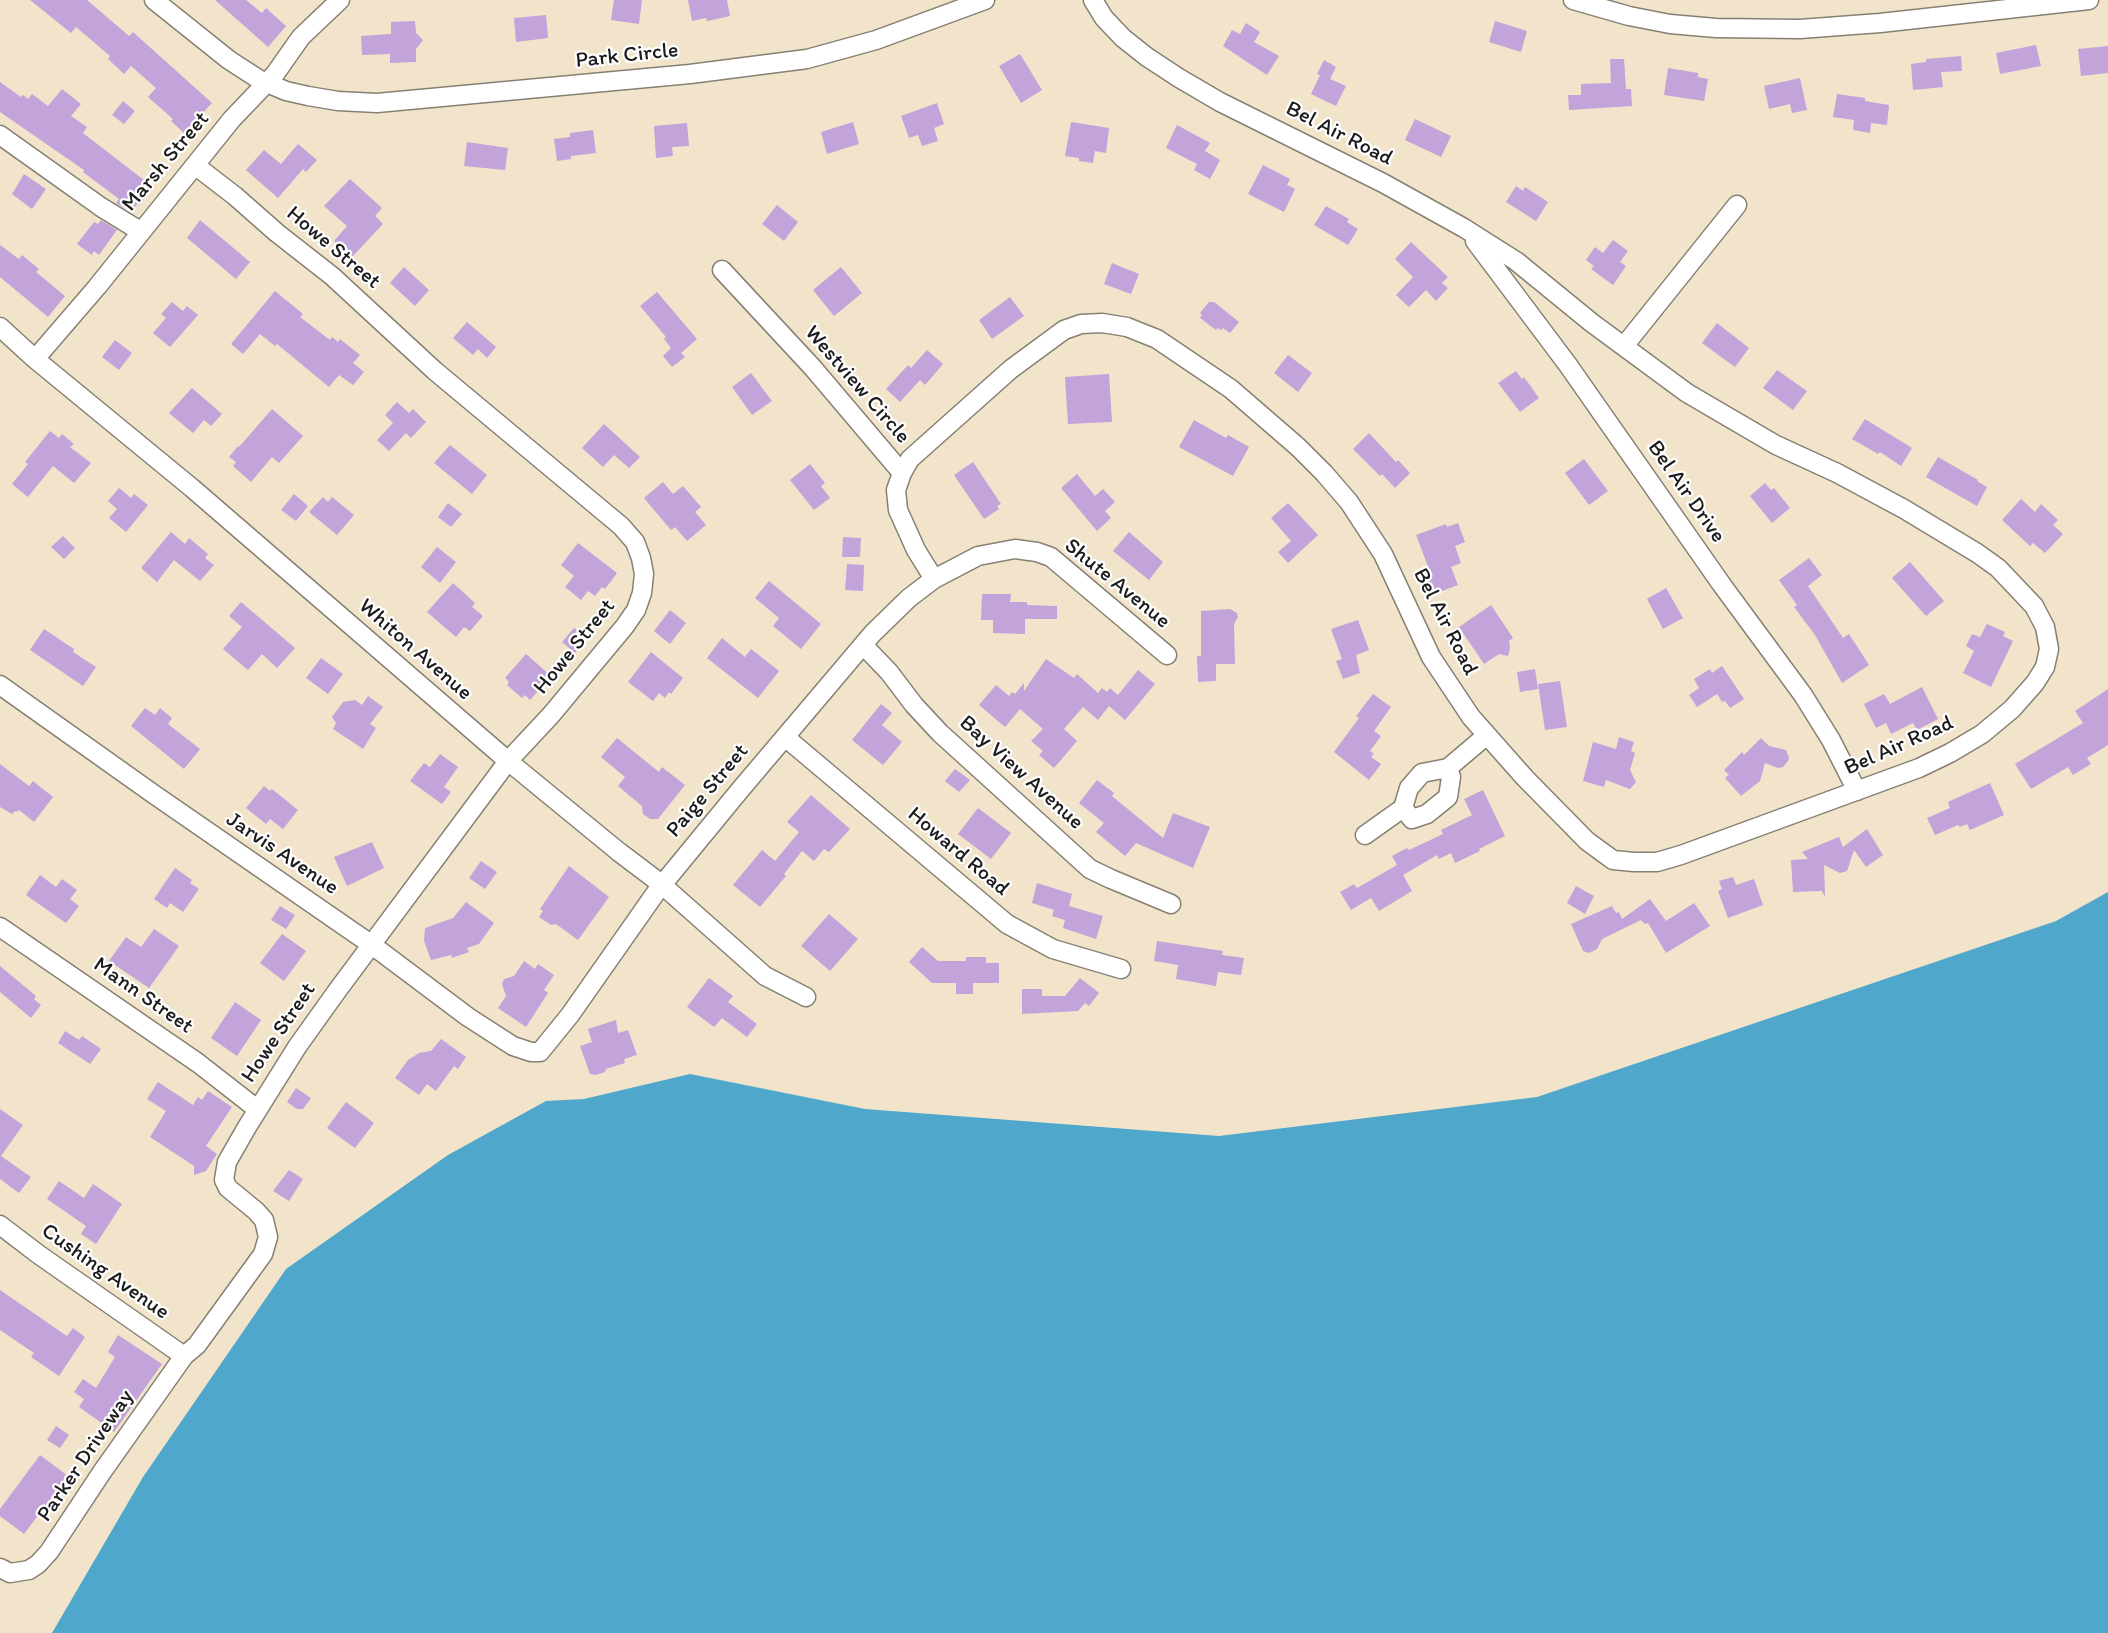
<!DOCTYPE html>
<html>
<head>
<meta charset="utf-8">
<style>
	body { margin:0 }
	canvas { display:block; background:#f1e4ca }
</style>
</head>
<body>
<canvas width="2108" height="1633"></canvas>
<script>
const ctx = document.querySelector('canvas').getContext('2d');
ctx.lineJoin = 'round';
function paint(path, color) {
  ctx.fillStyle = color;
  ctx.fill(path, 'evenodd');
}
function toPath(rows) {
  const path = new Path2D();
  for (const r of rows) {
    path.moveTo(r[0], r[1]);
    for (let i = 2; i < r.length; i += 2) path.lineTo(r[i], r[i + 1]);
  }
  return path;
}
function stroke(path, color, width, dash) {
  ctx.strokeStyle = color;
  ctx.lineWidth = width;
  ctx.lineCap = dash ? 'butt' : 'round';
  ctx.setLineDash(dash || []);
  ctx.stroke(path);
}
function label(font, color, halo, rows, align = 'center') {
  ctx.font = font + ' Itim,sans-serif';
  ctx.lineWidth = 4.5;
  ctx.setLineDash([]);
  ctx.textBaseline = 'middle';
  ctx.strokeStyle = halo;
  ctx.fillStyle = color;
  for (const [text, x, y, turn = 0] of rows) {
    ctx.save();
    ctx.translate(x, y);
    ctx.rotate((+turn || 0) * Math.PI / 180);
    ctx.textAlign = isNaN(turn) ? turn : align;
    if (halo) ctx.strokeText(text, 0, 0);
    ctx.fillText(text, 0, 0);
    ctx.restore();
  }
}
const water = toPath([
	[2108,892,2108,1633,52,1633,143,1477,286,1269,448,1155,546,1101,584,1099,690,1074,865,1109,1219,1136,1537,1097,2056,921]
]);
const building = toPath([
	[30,0,87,0,129,36,133,32,212,103,184,133,171,121,173,119,148,97,156,88,131,66,124,74,108,59,110,56,76,27,71,33],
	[215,0,246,0,262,13,266,8,286,26,268,47],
	[614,0,642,0,639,24,611,20],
	[688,0,727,0,730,16,707,21,706,18,692,21],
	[546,15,548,38,516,42,514,18],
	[415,21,416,33,423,40,416,49,416,62,390,63,390,54,362,55,361,36,391,34,391,22],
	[1495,21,1527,31,1521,52,1489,42],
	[1246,23,1260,32,1254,42,1279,56,1267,75,1223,46,1232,30,1240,34],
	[2036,45,2041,66,2000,74,1996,53],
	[2108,46,2108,73,2081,76,2078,49],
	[1020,54,1042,90,1021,103,999,66],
	[1961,56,1962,71,1941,72,1943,87,1913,90,1911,64,1926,62,1926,59],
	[1610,59,1624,59,1626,89,1631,89,1632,106,1569,110,1568,95,1581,95,1581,84,1611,83],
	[1324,60,1336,67,1330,79,1346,86,1336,106,1311,94,1320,75,1317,74],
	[1668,68,1698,73,1698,77,1708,79,1704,101,1664,95],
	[1800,78,1807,110,1792,113,1790,104,1769,109,1764,86],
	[0,82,21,97,23,95,28,99,32,94,48,106,62,89,81,104,71,116,87,127,83,133,153,187,140,205,138,203,131,212,116,203,119,199,83,172,84,170,0,112],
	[1837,94,1865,98,1865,101,1889,105,1887,125,1871,123,1870,133,1853,130,1854,120,1833,117],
	[123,101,135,111,124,124,112,115],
	[937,103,944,124,934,128,938,141,922,146,918,135,909,138,901,116],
	[1415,119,1451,136,1441,157,1405,140],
	[853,122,859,144,827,154,821,132],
	[1071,122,1109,128,1106,153,1095,151,1093,163,1079,161,1079,158,1065,156],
	[687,123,689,146,672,147,673,156,656,158,654,126],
	[1177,125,1210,143,1205,151,1220,160,1210,179,1194,170,1197,164,1166,148],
	[593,130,596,153,571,156,571,159,557,161,554,139,570,137,570,133],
	[467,142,508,148,505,170,464,166],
	[298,144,317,160,306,172,303,169,278,198,246,170,264,150,281,164],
	[1263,165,1290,179,1287,185,1295,189,1284,212,1248,194],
	[24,174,46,189,32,209,12,194],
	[350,179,382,208,375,216,383,224,351,258,334,241,347,226,324,206],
	[1516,186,1523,191,1525,187,1548,202,1536,221,1506,202],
	[777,205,798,222,784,241,762,224],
	[1326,206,1349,219,1347,222,1358,229,1348,245,1314,225],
	[101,220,117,230,99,255,94,251,92,255,77,244,94,222,98,224],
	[200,220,250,262,236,279,187,238],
	[1613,240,1628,251,1620,262,1626,266,1613,285,1591,269,1594,266,1586,260,1595,247,1603,253],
	[1411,242,1448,277,1442,283,1448,288,1436,301,1426,290,1409,307,1396,295,1413,277,1395,259],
	[0,245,19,259,22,255,39,269,36,272,65,296,48,317,0,277],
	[1112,263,1139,274,1131,294,1104,284],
	[404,267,429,290,415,306,390,283],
	[841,267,862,293,834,316,813,290],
	[275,291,303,314,300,317,330,340,332,337,338,342,340,339,360,355,353,363,364,372,353,385,339,375,329,387,277,344,275,346,260,334,243,354,231,344],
	[657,292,697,339,681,353,685,357,672,367,663,356,671,348,664,339,666,337,640,306],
	[1010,297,1024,316,992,339,979,320],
	[172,302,183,311,187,306,198,315,170,347,153,333,166,318,161,314],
	[1209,302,1214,302,1239,322,1230,333,1223,328,1221,330,1218,328,1216,330,1200,318,1202,315,1200,313],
	[467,322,496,347,487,358,478,349,473,355,453,338],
	[1717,323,1749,348,1735,367,1702,343],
	[115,340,132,353,119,370,102,357],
	[927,350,943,364,925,385,920,380,900,402,886,389,908,365,911,368],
	[1288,355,1312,373,1298,392,1274,373],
	[1777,370,1807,391,1793,410,1763,388],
	[1516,371,1522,379,1524,377,1539,398,1520,412,1498,383],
	[751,373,772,401,752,415,732,387],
	[1109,374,1112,422,1068,424,1065,377],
	[192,388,222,414,211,426,204,420,193,433,169,413],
	[397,402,409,413,413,409,426,422,411,438,406,433,389,451,377,440,393,423,385,415],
	[272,409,303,436,279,463,272,457,251,482,233,466,236,462,229,457,238,446,239,447],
	[1865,419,1912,448,1901,466,1880,452,1878,454,1852,439],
	[1194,420,1226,438,1228,435,1249,447,1233,476,1179,447],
	[604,424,640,457,629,468,614,455,603,467,582,448],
	[50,431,59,438,62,434,74,444,70,447,91,463,74,483,53,466,28,497,12,484,28,464,25,462],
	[1369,433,1396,462,1398,460,1410,473,1395,488,1382,474,1380,476,1353,449],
	[450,445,487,475,472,494,434,463],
	[1938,457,1978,480,1977,481,1987,487,1977,506,1926,477],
	[1584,459,1608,491,1589,505,1565,473],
	[973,462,1001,504,997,506,999,509,984,519,954,475],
	[810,464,825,483,821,486,830,498,814,510,790,480],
	[1077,474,1095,496,1103,489,1115,502,1105,511,1111,518,1097,531,1061,488],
	[663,482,673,494,683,486,701,507,695,512,706,525,687,541,675,527,671,530,644,498],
	[1765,483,1771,490,1774,488,1790,508,1772,523,1750,496],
	[119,488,131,498,134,494,148,505,126,532,109,518,117,509,108,501],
	[294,494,308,506,296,521,281,510],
	[323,497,328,502,332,497,354,515,337,535,309,512],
	[2021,499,2035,512,2041,504,2058,520,2053,525,2063,534,2045,553,2033,543,2030,546,2002,520],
	[448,503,462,514,451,527,438,517],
	[1288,503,1318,535,1288,563,1278,552,1291,541,1271,518],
	[1458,523,1465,542,1455,546,1461,563,1451,567,1458,585,1434,594,1427,576,1431,574,1416,535,1446,524,1447,527],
	[171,532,185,544,189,538,208,554,205,558,214,565,200,581,174,560,157,582,141,568],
	[1129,532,1163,562,1149,580,1113,551],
	[63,536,75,548,64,559,51,547],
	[843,537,861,538,860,557,842,557],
	[578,543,617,573,605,589,602,587,595,596,588,591,581,600,565,587,574,576,561,565],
	[437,547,456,562,440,583,421,567],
	[1809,558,1822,575,1808,586,1843,638,1849,634,1869,665,1842,683,1815,635,1794,607,1797,605,1779,580],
	[1910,562,1944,601,1926,616,1892,578],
	[847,564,864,565,863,591,845,590],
	[769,581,821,624,801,649,773,626,779,618,755,598],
	[453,583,475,603,472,607,483,616,470,631,464,627,456,637,427,612],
	[1666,588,1683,618,1663,629,1647,599],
	[982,594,1011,594,1010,602,1027,602,1027,605,1057,606,1057,619,1025,619,1025,634,993,633,993,620,981,620],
	[241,602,295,648,277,668,262,654,248,670,223,649,242,627,229,616],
	[1491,605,1513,638,1509,641,1510,648,1508,656,1499,654,1484,664,1459,627],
	[1230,609,1237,613,1238,617,1234,624,1235,664,1216,664,1216,681,1198,682,1197,656,1201,656,1201,611],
	[670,610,686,623,670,644,654,631],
	[1358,620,1369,650,1356,655,1360,673,1343,679,1336,661,1342,659,1331,629],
	[1987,624,2005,632,2003,636,2013,641,1991,687,1963,673,1974,651,1966,646,1972,634,1980,637],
	[574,628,587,638,575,653,562,642],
	[44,629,74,649,73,652,96,667,83,686,30,650],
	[722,638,745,657,751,649,779,671,758,698,707,658],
	[651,652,683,678,671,694,669,692,665,698,659,693,653,701,628,682],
	[526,654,551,676,530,700,525,695,522,698,507,685,509,682,505,678],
	[321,658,343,674,328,694,306,678],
	[1046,659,1074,678,1077,674,1098,693,1102,688,1107,692,1110,688,1118,695,1138,670,1155,684,1125,720,1109,706,1098,720,1083,707,1064,729,1077,741,1054,768,1039,755,1043,751,1031,741,1043,729,1020,709,1005,727,979,705,996,685,1009,696,1012,692,1015,694,1024,683,1024,691],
	[1722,666,1744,699,1730,708,1725,701,1722,702,1717,694,1697,707,1689,695,1699,688,1694,679,1710,669,1712,673],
	[1535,669,1538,689,1520,692,1517,672],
	[1560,681,1567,727,1545,730,1538,684],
	[1922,687,1938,719,1917,730,1913,723,1891,734,1886,723,1876,728,1864,704,1884,694,1890,704],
	[2108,689,2108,745,2087,758,2091,764,2073,775,2068,767,2031,789,2015,764,2083,723,2075,711],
	[1373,694,1391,707,1374,731,1381,736,1370,751,1374,754,1371,757,1381,764,1369,780,1334,752,1359,718,1356,716],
	[368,696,383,707,370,724,376,728,363,749,333,729,336,723,332,717,343,702,355,700,362,705],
	[881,704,892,713,882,725,902,742,883,765,852,740],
	[145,708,155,715,160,708,172,718,168,724,200,749,184,769,131,726],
	[1619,737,1634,742,1631,751,1635,753,1630,770,1636,782,1630,789,1606,780,1604,787,1583,781,1593,742,1616,749],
	[617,738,659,772,662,767,685,785,658,819,650,819,643,814,642,806,618,786,625,777,601,757],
	[1761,738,1769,746,1786,750,1789,758,1788,761,1783,767,1778,768,1765,763,1760,781,1741,796,1725,778,1729,775,1724,770,1742,752,1744,755],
	[440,754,458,767,444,787,451,792,442,804,410,781,424,763,430,767],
	[0,764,29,786,33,781,53,797,34,822,19,810,17,812,15,811,12,814,0,807],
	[955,769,970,780,959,792,945,781],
	[1097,780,1114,793,1112,796,1163,838,1173,813,1210,827,1193,868,1136,843,1125,856,1096,832,1104,823,1079,803],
	[1990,783,2004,815,1970,830,1967,824,1960,827,1958,825,1935,835,1927,818,1950,808,1948,802],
	[264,786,270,791,272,789,298,810,283,829,270,819,266,824,246,808],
	[1483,790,1505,836,1479,849,1480,851,1455,863,1451,853,1439,859,1437,855,1403,875,1412,891,1379,911,1371,898,1351,910,1340,892,1354,884,1357,888,1397,865,1392,856,1407,848,1409,850,1443,834,1441,830,1472,815,1464,799],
	[811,795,850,829,829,852,824,849,814,861,802,851,784,874,786,876,760,907,733,885,762,850,775,861,799,832,787,822],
	[978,808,1011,833,991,859,958,834],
	[1867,829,1883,855,1866,867,1854,850,1847,871,1840,873,1824,865,1825,897,1822,891,1793,892,1791,860,1808,859,1802,852,1839,837,1843,847],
	[372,842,384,868,347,886,334,857],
	[481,861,497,872,485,889,469,878],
	[569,866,609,897,578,940,556,924,551,925,539,917,543,911,540,909],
	[175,868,192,880,190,883,199,889,183,912,170,903,167,908,154,899],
	[40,875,56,887,62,879,77,890,70,899,79,906,66,923,26,895],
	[1733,877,1736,885,1754,879,1763,905,1728,918,1718,891,1722,889,1719,881],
	[1037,883,1072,894,1069,906,1103,916,1096,939,1063,928,1065,920,1052,916,1054,910,1032,903],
	[1576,886,1594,896,1585,914,1567,903],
	[1650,899,1666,921,1694,903,1710,926,1666,953,1648,923,1645,924,1641,920,1602,939,1597,949,1589,953,1583,951,1571,924,1612,906,1616,913,1619,912,1622,919],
	[466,902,494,923,479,944,467,948,469,952,452,958,451,955,431,960,424,941,425,928,453,918],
	[280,906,295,915,286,929,271,920],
	[829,914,858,939,830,971,801,946],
	[154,929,179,946,149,988,109,961,126,937,141,947],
	[282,934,306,951,284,981,260,963],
	[1157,941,1223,951,1222,955,1244,958,1241,975,1218,972,1216,986,1176,979,1178,965,1154,961],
	[922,947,938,961,966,961,966,957,986,957,986,963,999,963,999,983,973,983,973,994,956,994,956,983,932,983,909,962],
	[524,961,535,969,538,964,554,975,544,990,548,993,526,1027,498,1008,506,996,502,984,504,979,514,976],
	[0,966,36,996,34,999,41,1005,31,1018,0,992],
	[709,978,733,996,728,1002,757,1024,747,1037,722,1018,714,1027,687,1007],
	[1080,978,1099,993,1089,1006,1085,1003,1078,1011,1022,1014,1022,989,1042,989,1042,996,1065,996],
	[235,1002,261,1020,237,1056,211,1038],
	[616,1020,618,1033,628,1030,637,1055,624,1059,625,1063,606,1069,605,1072,596,1075,590,1074,580,1046,592,1042,588,1029],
	[65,1031,79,1040,82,1036,101,1049,90,1064,58,1043],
	[441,1039,466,1057,458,1069,454,1066,436,1091,427,1084,419,1095,395,1078,408,1060,419,1053,431,1051],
	[158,1082,193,1105,198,1097,202,1100,208,1091,232,1107,206,1146,217,1154,206,1171,194,1175,194,1166,150,1137,166,1111,147,1099],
	[296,1088,311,1098,303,1109,297,1109,287,1102],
	[346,1102,374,1123,355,1148,327,1128],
	[0,1109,23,1125,1,1156,31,1177,19,1193,0,1179],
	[289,1170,303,1179,289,1201,273,1191],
	[59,1181,84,1198,93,1184,122,1204,96,1244,81,1234,86,1226,47,1199],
	[0,1290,67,1336,73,1328,85,1337,59,1376,31,1357,34,1353,0,1330],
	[118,1335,162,1364,114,1432,79,1407,84,1399,74,1392,83,1379,96,1388,115,1357,108,1352],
	[56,1426,69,1435,60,1448,47,1440],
	[40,1455,68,1476,24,1534,0,1516,0,1509]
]);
const minor = toPath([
	[154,0,229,60,260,80,286,91,308,96,338,101,377,103,690,74,807,59,876,40,985,0],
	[1573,0,1629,16,1670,24,1716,28,1800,29,1880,23,2089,0],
	[0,135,101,207,140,231],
	[1475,241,1568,365,1722,585,1803,695,1831,740,1857,791],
	[722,270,813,368,902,473,896,490,898,510,916,550,934,579],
	[0,327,35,359,192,488,508,761,619,852,660,883,765,976,806,997],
	[1624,346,1737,205],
	[35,359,97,287,232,119,275,74,301,37,340,0],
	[902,473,910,459,1011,369,1064,330,1081,324,1102,323,1127,327,1157,339,1231,389,1298,447,1324,473,1349,502,1383,554,1431,657,1471,717,1525,778,1587,841,1613,860,1634,862,1657,862,1681,855,1919,768,1950,753,1982,734,2012,709,2035,683,2045,667,2049,649,2045,627,2034,606,1998,568,1977,553,1904,509,1837,473,1776,445,1687,393,1592,323,1516,261,1464,228,1383,183,1220,102,1179,78,1147,57,1123,38,1104,18,1093,0],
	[863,645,889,672,914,705,940,733,1090,869,1111,879,1171,904],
	[0,685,152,793,372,945,468,1017,513,1046,531,1052,540,1052,570,1015,657,891,740,790,873,633,909,598,934,579,978,556,1015,549,1037,552,1051,557,1167,655],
	[785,737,1007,924,1053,949,1121,969],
	[1448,768,1451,777,1448,797,1427,814,1412,819,1403,808,1409,788,1422,773,1448,768,1487,735],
	[1365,835,1403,808],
	[0,927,198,1063,257,1109],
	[0,1225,38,1254,184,1356],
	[0,1568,10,1573,29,1570,38,1564,49,1552,102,1472,184,1356,197,1345,263,1254,268,1237,264,1220,256,1211,228,1188,224,1180,227,1162,247,1127,297,1047,337,991,508,761,551,715,625,626,636,610,642,593,644,574,641,558,635,542,621,526,435,371,332,276,277,233,235,196,196,166]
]);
const streetNames = [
	["Park Circle",627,56,-6],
	["Bel Air Road",1339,134,27],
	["Marsh Street",166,162,-50],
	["Howe Street",333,248,40],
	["Westview Circle",857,385,49],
	["Bel Air Drive",1686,492,55],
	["Shute Avenue",1117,584,39],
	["Bel Air Road",1445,622,63],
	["Howe Street",575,647,-51],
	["Whiton Avenue",415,650,41],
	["Bel Air Road",1899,746,-24],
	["Bay View Avenue",1021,773,42],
	["Paige Street",708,791,-50],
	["Howard Road",958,852,40],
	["Jarvis Avenue",282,854,34],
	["Mann Street",143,996,35],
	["Howe Street",279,1033,-56],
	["Cushing Avenue",105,1272,35],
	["Parker Driveway",86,1456,-56]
];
paint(water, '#4fa7cc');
paint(building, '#c2a3da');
stroke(minor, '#868073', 21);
stroke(minor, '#fff', 18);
label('22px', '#1c1c1c', '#fff', streetNames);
</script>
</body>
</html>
